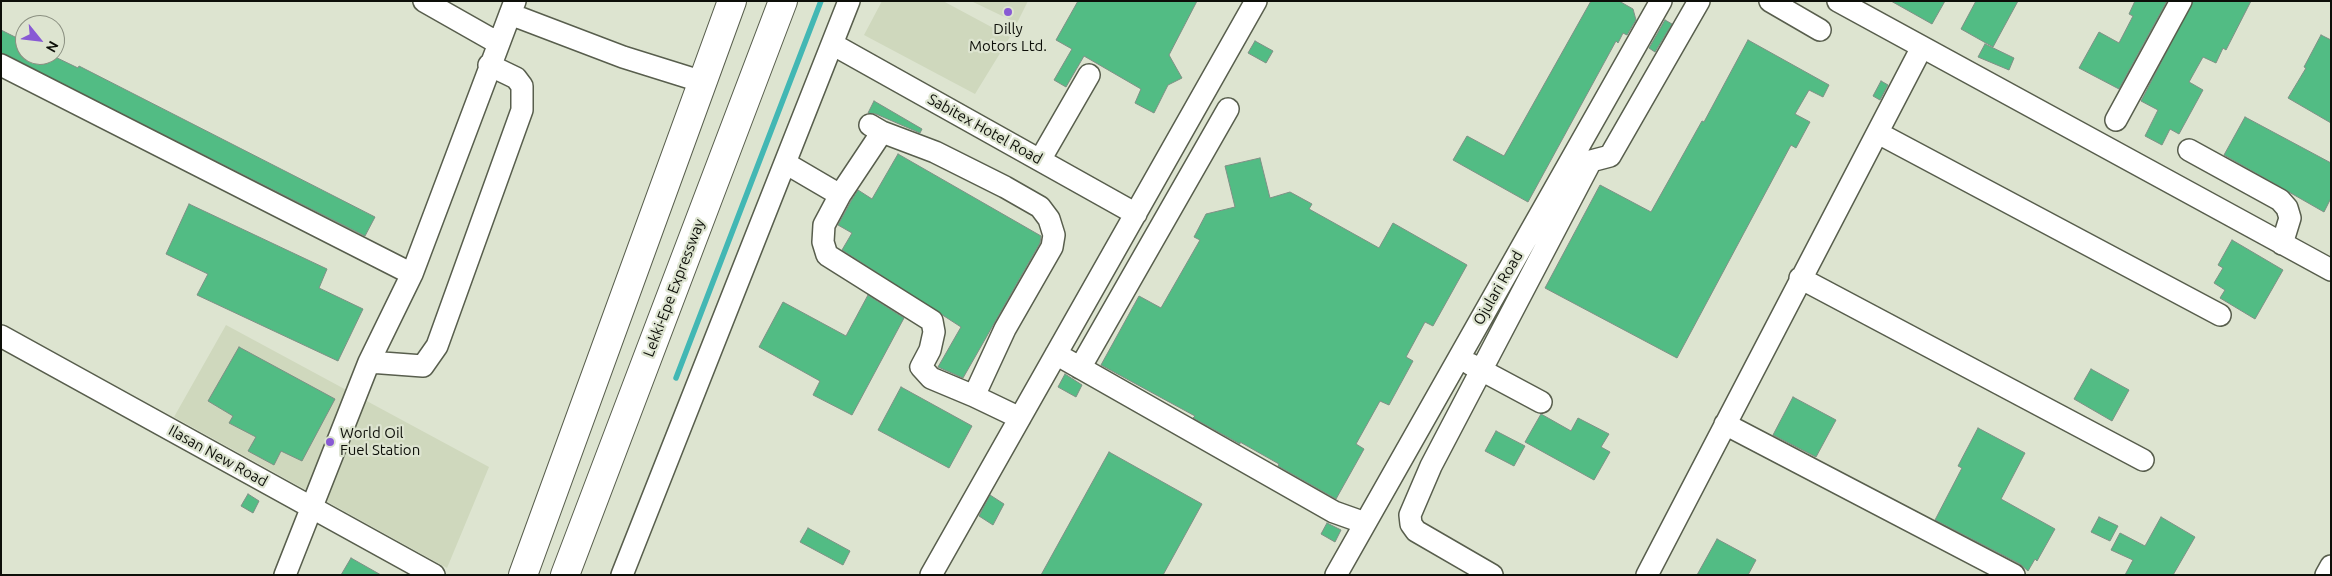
<!DOCTYPE html>
<html>
<head>
<meta charset="utf-8">
<style>
	body { margin:0 }
	#map { position:relative; width:2332px; height:576px; overflow:hidden; background:#dde4d0; font-family:Ubuntu,sans-serif }
	canvas { display:block }
	.frame { position:absolute; inset:0; border:2px solid #0d0f09; pointer-events:none }
	.north { position:absolute; left:15px; top:15px; width:50px; height:50px; box-sizing:border-box; background:#dde4d0; border:1px solid #8a8f80; border-radius:50%; rotate:119deg; font-size:14px; font-weight:700; line-height:20px; text-align:center; color:#0d0f09 }
	.north::after { content:''; display:block; margin:auto; width:18px; height:22px; background:#885ad4; clip-path:polygon(50% 0,100% 100%,50% 72%,0 100%) }
</style>
</head>
<body>
<div id="map">
<canvas width="2332" height="576"></canvas>
<div class="frame"></div>
<div class="north">N</div>
</div>
<script>
const ctx = document.querySelector('canvas').getContext('2d');
ctx.lineJoin = 'round';
function paint(path, color) {
  ctx.fillStyle = color;
  ctx.fill(path, 'evenodd');
}
function toPath(rows) {
  const path = new Path2D();
  for (const r of rows) {
    path.moveTo(r[0], r[1]);
    for (let i = 2; i < r.length; i += 2) path.lineTo(r[i], r[i + 1]);
  }
  return path;
}
function stroke(path, color, width, dash) {
  ctx.strokeStyle = color;
  ctx.lineWidth = width;
  ctx.lineCap = dash ? 'butt' : 'round';
  ctx.setLineDash(dash || []);
  ctx.stroke(path);
}
function label(font, color, halo, rows, align = 'center') {
  ctx.font = font + ' Ubuntu,sans-serif';
  ctx.lineWidth = 4.5;
  ctx.setLineDash([]);
  ctx.textBaseline = 'middle';
  ctx.strokeStyle = halo;
  ctx.fillStyle = color;
  for (const [text, x, y, turn = 0] of rows) {
    ctx.save();
    ctx.translate(x, y);
    ctx.rotate((+turn || 0) * Math.PI / 180);
    ctx.textAlign = isNaN(turn) ? turn : align;
    if (halo) ctx.strokeText(text, 0, 0);
    ctx.fillText(text, 0, 0);
    ctx.restore();
  }
}
const built = toPath([
	[882,1,943,1,1010,37,975,94,864,35],
	[971,1,1028,1,1017,23],
	[226,325,489,467,447,568,174,417]
]);
const stream = toPath([
	[676,378,821,1]
]);
const building = toPath([
	[1078,1,1197,1,1169,55,1182,78,1168,85,1154,113,1135,103,1141,89,1084,56,1066,87,1054,80,1072,49,1056,40,1078,1],
	[1591,1,1619,1,1633,9,1636,20,1627,35,1623,33,1618,43,1616,41,1528,202,1453,160,1467,136,1504,156,1591,1],
	[1891,1,1945,1,1932,24,1891,1],
	[1976,1,2018,1,1993,47,1961,29,1976,1],
	[2135,1,2167,1,2119,89,2079,68,2099,32,2119,43,2133,16,2129,14,2135,1],
	[2193,1,2251,1,2226,50,2223,48,2216,63,2203,57,2189,82,2203,90,2179,134,2170,129,2162,145,2145,136,2158,110,2141,101,2193,1],
	[1665,20,1672,24,1655,52,1649,48,1665,20],
	[1,30,25,42,25,55,51,55,78,68,79,66,375,217,365,236,1,53,1,30],
	[2321,35,2331,40,2331,123,2288,98,2306,68,2304,67,2321,35],
	[1748,40,1829,85,1823,97,1809,90,1795,114,1810,122,1796,148,1791,145,1677,358,1545,288,1600,185,1651,212,1702,121,1704,122,1748,40],
	[1255,41,1273,51,1266,63,1248,53,1255,41],
	[1985,44,2014,58,2009,70,1978,57,1985,44],
	[1881,81,1888,85,1880,100,1873,96,1881,81],
	[874,101,922,129,920,133,876,114,868,113,874,101],
	[2245,117,2331,163,2331,198,2324,212,2224,155,2245,117],
	[898,154,1041,236,1040,243,963,378,938,367,961,327,842,250,852,233,838,225,851,201,858,190,872,199,898,154],
	[1260,158,1270,198,1290,192,1312,204,1309,209,1379,248,1393,223,1467,265,1433,326,1425,322,1406,357,1413,361,1389,405,1380,401,1356,444,1364,449,1336,499,1278,466,1279,464,1240,442,1240,444,1193,418,1195,416,1101,365,1139,296,1161,308,1200,240,1194,237,1206,214,1235,207,1225,166,1260,158],
	[189,204,327,269,319,288,363,309,338,361,197,295,208,274,166,254,189,204],
	[2232,240,2283,270,2255,319,2220,298,2225,290,2214,283,2223,268,2218,265,2232,240],
	[868,295,904,318,852,415,813,395,820,381,759,347,783,302,846,336,868,295],
	[239,347,335,399,302,461,281,451,274,465,248,451,256,437,229,423,233,416,208,401,239,347],
	[2091,369,2129,390,2112,421,2074,399,2091,369],
	[1065,374,1082,385,1076,397,1058,387,1065,374],
	[901,387,972,426,949,468,878,430,901,387],
	[1793,397,1836,420,1816,457,1773,435,1793,397],
	[1541,414,1571,431,1578,418,1609,434,1601,447,1610,452,1594,480,1525,442,1541,414],
	[1978,428,2025,453,2001,499,2055,529,2037,561,2035,559,2028,571,2020,564,1935,520,1962,468,1958,466,1978,428],
	[1496,431,1525,446,1514,466,1485,451,1496,431],
	[1109,452,1202,504,1163,575,1041,575,1109,452],
	[248,494,259,501,253,513,241,506,248,494],
	[990,495,1004,504,993,525,979,516,990,495],
	[2099,517,2118,526,2110,541,2091,532,2099,517],
	[2161,517,2195,537,2173,575,2125,575,2133,560,2111,550,2120,533,2145,546,2161,517],
	[1327,523,1341,530,1335,542,1321,534,1327,523],
	[808,528,850,551,843,565,800,542,808,528],
	[1717,539,1756,560,1748,575,1697,575,1717,539],
	[351,558,381,575,341,575,351,558]
]);
const minor = toPath([
	[424,1,498,43],
	[1770,1,1820,30],
	[1838,1,2331,270],
	[510,14,623,57,703,82],
	[834,45,1136,214],
	[1,65,412,274],
	[2116,120,2181,1],
	[870,125,882,132,935,152,1005,187,1040,207,1049,219,1054,235,1052,247,1005,329,974,396,1020,418],
	[882,132,840,195,824,225,823,242,827,255,932,321,934,332,930,350,921,367,931,378,974,396],
	[1878,133,2220,315],
	[2189,150,2280,200,2287,208,2290,218,2282,244],
	[1040,160,1089,75],
	[787,164,840,195],
	[1800,278,2143,460],
	[1,336,434,575],
	[1056,354,1334,512,1365,523],
	[369,362,423,366,437,346,522,110,522,86,516,78,489,65],
	[1470,364,1541,402],
	[1080,368,1228,109],
	[1725,424,2014,575],
	[285,575,369,362,412,274,515,1],
	[622,575,849,1],
	[931,575,1256,1],
	[1336,575,1661,1],
	[1492,575,1416,531,1411,524,1410,515,1431,466,1591,161,1610,156,1699,1],
	[1647,575,1922,47],
	[2326,575,2331,566]
]);
const highway = toPath([
	[523,575,732,1],
	[565,575,783,1]
]);
const markers = [
	[1008,12,5,"#885ad4"],
	[330,442,5,"#885ad4"]
];
const poiNames = [
	["Dilly",1008,29],
	["Motors Ltd.",1008,46],
	["World Oil",340,433,"left"],
	["Fuel Station",340,450,"left"]
];
const streetNames = [
	["Sabitex Hotel Road",985,129,29],
	["Lekki-Epe Expressway",674,288,-69],
	["Ojulari Road",1498,288,-60],
	["Ilasan New Road",218,456,29]
];
paint(built, '#cfd8bd');
stroke(stream, '#42b7b4', 5.5);
paint(building, '#52bc84');
stroke(building, '#7e9085', 1);
stroke(minor, '#585e4d', 24);
stroke(highway, '#585e4d', 30);
stroke(minor, '#fff', 21);
stroke(highway, '#fff', 28);
for (const [x, y, r, color] of markers) {
  const dot = new Path2D();
  dot.arc(x, y, r, 0, 2 * Math.PI);
  ctx.fillStyle = color;
  ctx.fill(dot);
  stroke(dot, '#dde4d0', 2);
}
label('15px', '#0d0f09', '#dde4d0', poiNames);
label('15px', '#0d0f09', '#dde4d0', streetNames);
</script>
</body>
</html>
